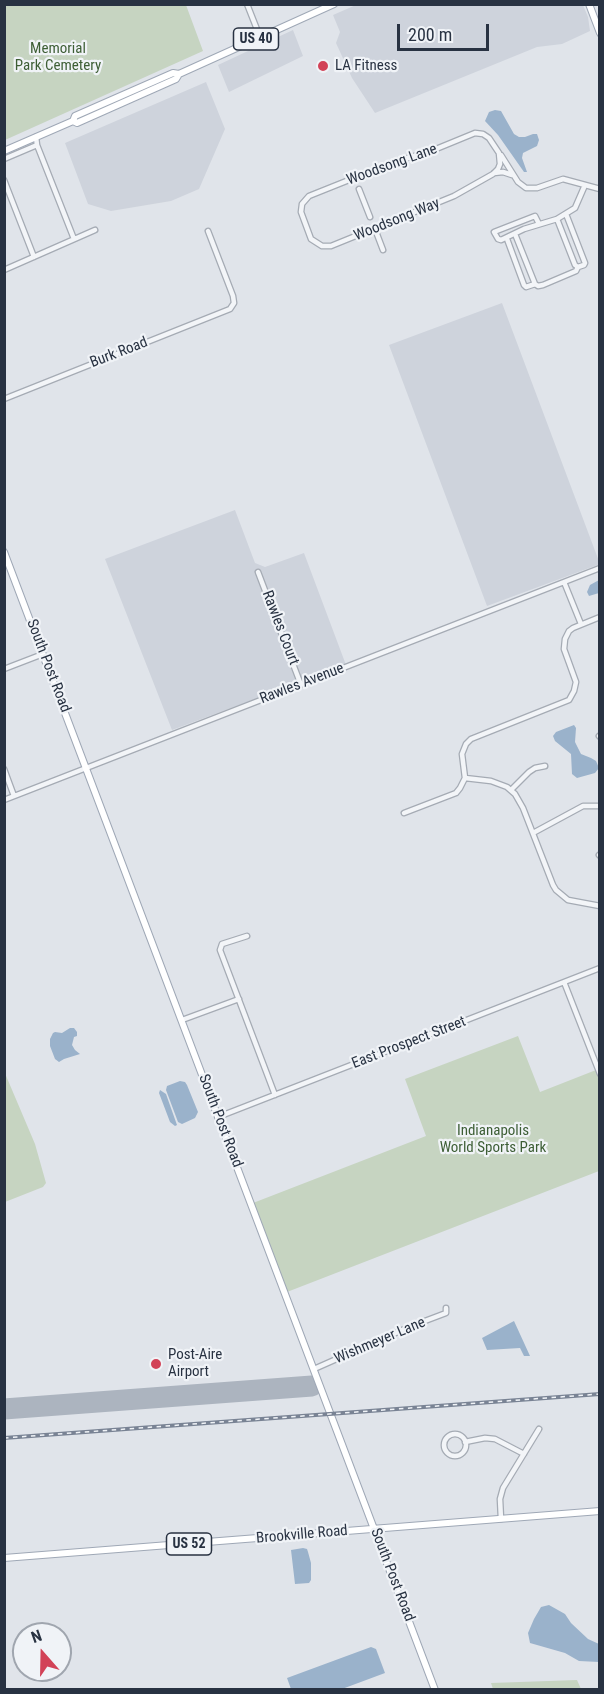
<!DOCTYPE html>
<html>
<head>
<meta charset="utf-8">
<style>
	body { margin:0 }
	#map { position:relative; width:604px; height:1694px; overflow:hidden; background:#e0e4ea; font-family:"Roboto Condensed",sans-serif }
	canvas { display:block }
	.frame { position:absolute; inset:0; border:6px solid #283242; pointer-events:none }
	.north { position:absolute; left:12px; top:1622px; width:60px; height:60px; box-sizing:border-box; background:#f0f3f7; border:2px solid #a0a6af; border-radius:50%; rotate:340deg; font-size:16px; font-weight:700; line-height:24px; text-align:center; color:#283242 }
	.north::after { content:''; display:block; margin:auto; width:21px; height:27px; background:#d24257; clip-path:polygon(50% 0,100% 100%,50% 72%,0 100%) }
	.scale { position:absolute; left:397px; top:24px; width:92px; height:27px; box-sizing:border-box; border:3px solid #283242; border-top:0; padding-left:8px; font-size:18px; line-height:21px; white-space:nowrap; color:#283242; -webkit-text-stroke:4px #f0f3f7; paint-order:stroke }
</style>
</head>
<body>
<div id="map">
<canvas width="604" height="1694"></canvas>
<div class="frame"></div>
<div class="north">N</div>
<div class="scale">200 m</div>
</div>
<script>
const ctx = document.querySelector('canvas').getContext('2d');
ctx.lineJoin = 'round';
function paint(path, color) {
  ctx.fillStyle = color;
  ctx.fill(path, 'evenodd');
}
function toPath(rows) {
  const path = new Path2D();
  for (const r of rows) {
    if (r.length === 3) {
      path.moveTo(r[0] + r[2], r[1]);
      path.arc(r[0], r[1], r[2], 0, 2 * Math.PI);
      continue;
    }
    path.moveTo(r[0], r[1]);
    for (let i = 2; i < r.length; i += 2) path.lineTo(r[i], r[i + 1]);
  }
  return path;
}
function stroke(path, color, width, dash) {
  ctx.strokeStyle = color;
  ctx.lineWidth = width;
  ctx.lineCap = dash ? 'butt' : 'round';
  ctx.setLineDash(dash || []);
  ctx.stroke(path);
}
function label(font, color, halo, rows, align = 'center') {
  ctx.font = font + ' "Roboto Condensed",sans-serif';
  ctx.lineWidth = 4.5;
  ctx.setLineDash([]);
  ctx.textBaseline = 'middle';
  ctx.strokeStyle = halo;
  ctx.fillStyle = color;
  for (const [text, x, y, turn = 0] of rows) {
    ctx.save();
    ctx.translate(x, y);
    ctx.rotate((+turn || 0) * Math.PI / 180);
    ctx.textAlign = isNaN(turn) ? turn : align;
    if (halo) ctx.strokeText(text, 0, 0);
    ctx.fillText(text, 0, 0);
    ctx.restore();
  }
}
const built = toPath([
	[356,5,583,5,588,17,590,31,562,44,537,47,375,113,352,78,336,43,340,32,333,15],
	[293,30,303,56,229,92,218,65],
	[206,82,225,129,199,189,171,201,111,211,88,204,65,143],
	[502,303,600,564,487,606,389,345],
	[235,510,255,563,265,567,304,553,346,665,172,730,105,559]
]);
const green = toPath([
	[5,4,186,5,203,51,5,140],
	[518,1036,540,1092,596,1070,599,1078,599,1171,287,1292,253,1203,426,1136,405,1079],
	[4,1071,35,1144,46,1183,43,1187,5,1202],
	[577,1680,581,1689,493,1689,491,1683]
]);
const water = toPath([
	[495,110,501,111,514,134,519,137,525,137,533,134,537,134,539,140,537,146,523,153,522,158,527,172,524,172,498,135,485,121,489,112],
	[599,580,599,593,589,596,587,592,590,585],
	[574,725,576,728,575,742,581,754,591,758,596,761,599,768,595,773,577,778,572,774,571,754,555,741,553,736,556,732],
	[70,1028,74,1028,77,1032,77,1036,74,1037,72,1045,75,1050,80,1054,64,1059,59,1062,55,1059,50,1046,50,1039,53,1033,55,1032,62,1033],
	[180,1081,185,1082,187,1085,198,1112,195,1118,182,1124,178,1122,166,1090,167,1086],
	[160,1090,166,1094,177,1125,175,1126,170,1122,159,1093],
	[514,1321,530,1356,524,1356,520,1348,487,1350,482,1338],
	[303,1548,307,1549,308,1552,311,1563,311,1580,309,1583,295,1584,291,1550],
	[549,1605,565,1614,571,1623,588,1639,599,1644,599,1662,579,1661,565,1653,530,1643,528,1633,534,1619,541,1607],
	[371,1647,376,1649,385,1673,342,1689,291,1689,287,1678]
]);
const runway = toPath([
	[4,1409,312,1386]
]);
const minor = toPath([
	[247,4,260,37],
	[475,133,483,134,489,138,499,153,500,164,498,169,493,174,454,196,331,246,322,246,311,239,301,212,302,204,309,196,389,164,436,149,475,133],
	[37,145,74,239],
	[501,155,518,182,526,188,537,188,563,179,600,189],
	[4,159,37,145,36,137],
	[494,173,503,172,512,175],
	[4,180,34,257],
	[359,189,370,217],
	[557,219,575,265,578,267,584,265,585,263,566,214],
	[539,224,535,216,494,232,498,239,501,240,524,229,557,219,575,208,585,185],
	[375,229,383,250],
	[515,234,535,284,538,286,543,285,576,271,578,267],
	[507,239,524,285,526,287,535,284],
	[4,270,95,230],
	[4,399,230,309,234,303,233,296,208,231],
	[258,572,301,685],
	[564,582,581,624],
	[4,669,43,654],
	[599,736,600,737],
	[4,769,14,796],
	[465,778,491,781,507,787,515,794,523,808,553,885,556,890,568,900,600,906],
	[511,790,529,772,535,768,545,766],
	[4,800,600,568],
	[404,813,456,793,460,788,465,778,462,754,466,744,471,739,569,700,574,691,576,682,564,649,565,639,569,631,573,628,600,617],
	[533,833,583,806,600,806],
	[599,855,600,856],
	[247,936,222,944,220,950,275,1095],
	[564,982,600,1074],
	[182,1020,239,999],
	[218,1117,600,968],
	[314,1369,409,1327,446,1313,446,1308],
	[455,1445,11],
	[465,1442,485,1438,495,1439,524,1454],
	[501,1519,500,1499,503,1488,539,1429]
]);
const major = toPath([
	[589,4,600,33],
	[73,121,77,123,176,79,179,74,334,4],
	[4,151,73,121,75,116,173,73,179,74],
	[4,552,435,1690],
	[4,1558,600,1511]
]);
const rail = toPath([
	[4,1438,600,1394]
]);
const markers = [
	[323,66,6,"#d24257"],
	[156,1364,6,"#d24257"]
];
const shields = [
	[256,39,45],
	[189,1544,45]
];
const shieldNames = [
	["US 40",256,39],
	["US 52",189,1544]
];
const parkNames = [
	["Memorial",58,49],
	["Park Cemetery",58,66],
	["Indianapolis",493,1131],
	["World Sports Park",493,1148]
];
const poiNames = [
	["LA Fitness",335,66],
	["Post-Aire",168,1355],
	["Airport",168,1372]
];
const streetNames = [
	["Woodsong Lane",392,165,-20],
	["Woodsong Way",397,220,-22],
	["Burk Road",119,353,-21],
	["Rawles Court",280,628,69],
	["South Post Road",48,666,69],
	["Rawles Avenue",302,684,-21],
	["East Prospect Street",409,1043,-21],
	["South Post Road",220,1121,69],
	["Wishmeyer Lane",380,1341,-23],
	["Brookville Road",302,1535,-5],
	["South Post Road",392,1575,69]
];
paint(built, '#ced3dc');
paint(green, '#c6d4c1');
paint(water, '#9ab2cb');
stroke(runway, '#acb4bf', 21);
stroke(minor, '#a5abb4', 7);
stroke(major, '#9fa8b6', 8);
stroke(minor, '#f3f5f8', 4.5);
stroke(major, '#fff', 6);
stroke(rail, '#798394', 4);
stroke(rail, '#f0f3f7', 1.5, [4.5]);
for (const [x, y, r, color] of markers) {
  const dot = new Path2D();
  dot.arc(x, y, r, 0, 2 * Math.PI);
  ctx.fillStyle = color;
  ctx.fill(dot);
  stroke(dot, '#f0f3f7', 2);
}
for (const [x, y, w] of shields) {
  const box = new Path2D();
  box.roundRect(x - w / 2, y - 11, w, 22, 4.5);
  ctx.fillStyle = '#f0f3f7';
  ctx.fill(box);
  stroke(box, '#283242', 1.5);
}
label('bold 14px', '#283242', null, shieldNames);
label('15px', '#3d5e35', '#f0f3f7', parkNames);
label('15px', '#283242', '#f0f3f7', poiNames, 'left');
label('15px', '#283242', '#f0f3f7', streetNames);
</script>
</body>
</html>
